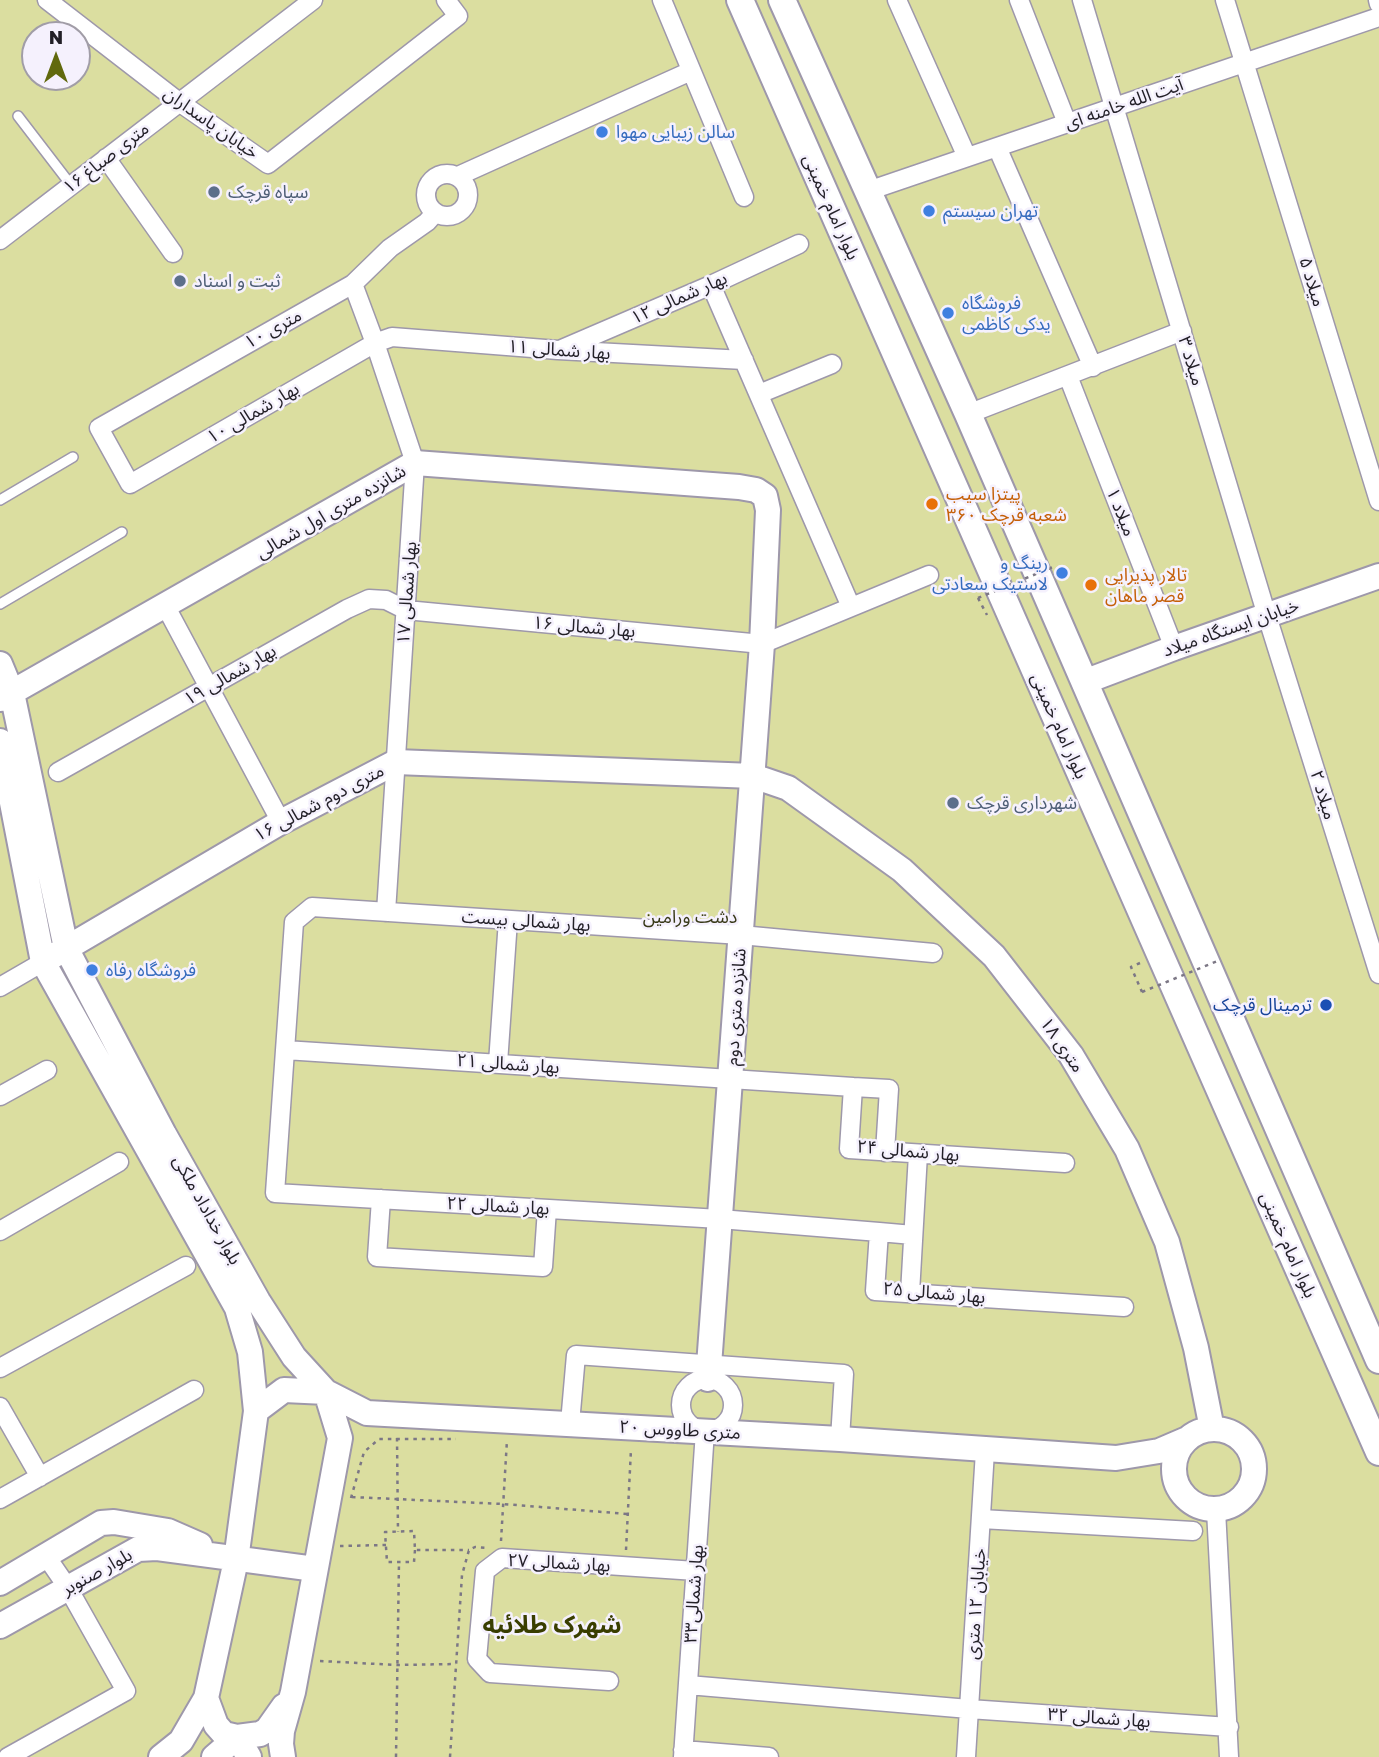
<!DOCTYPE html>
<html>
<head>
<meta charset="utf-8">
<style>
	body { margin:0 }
	#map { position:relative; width:1379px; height:1757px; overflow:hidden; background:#e9e2f7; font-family:"Golos Text",sans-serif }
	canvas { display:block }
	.north { position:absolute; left:21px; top:21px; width:70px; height:70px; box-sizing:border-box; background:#f5f1fd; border:2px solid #a19da7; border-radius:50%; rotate:0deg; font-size:19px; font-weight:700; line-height:28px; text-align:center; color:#221f27 }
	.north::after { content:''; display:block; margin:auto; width:24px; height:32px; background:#61690d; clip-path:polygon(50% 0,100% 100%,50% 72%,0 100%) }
</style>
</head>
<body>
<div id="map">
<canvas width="1379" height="1757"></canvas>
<div class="north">N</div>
</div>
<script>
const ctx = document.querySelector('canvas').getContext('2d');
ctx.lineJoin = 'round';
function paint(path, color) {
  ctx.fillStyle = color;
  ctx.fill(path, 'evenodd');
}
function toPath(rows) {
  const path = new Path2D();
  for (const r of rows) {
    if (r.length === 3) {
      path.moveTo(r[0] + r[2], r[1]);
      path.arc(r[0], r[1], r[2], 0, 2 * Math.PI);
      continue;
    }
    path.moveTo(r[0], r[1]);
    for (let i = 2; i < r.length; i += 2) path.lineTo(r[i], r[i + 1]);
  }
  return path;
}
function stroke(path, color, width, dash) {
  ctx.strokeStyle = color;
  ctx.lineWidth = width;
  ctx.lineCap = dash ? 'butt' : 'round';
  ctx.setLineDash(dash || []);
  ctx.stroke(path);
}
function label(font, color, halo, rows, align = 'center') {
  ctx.font = font + ' "Golos Text","Noto Sans Arabic",sans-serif';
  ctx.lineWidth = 5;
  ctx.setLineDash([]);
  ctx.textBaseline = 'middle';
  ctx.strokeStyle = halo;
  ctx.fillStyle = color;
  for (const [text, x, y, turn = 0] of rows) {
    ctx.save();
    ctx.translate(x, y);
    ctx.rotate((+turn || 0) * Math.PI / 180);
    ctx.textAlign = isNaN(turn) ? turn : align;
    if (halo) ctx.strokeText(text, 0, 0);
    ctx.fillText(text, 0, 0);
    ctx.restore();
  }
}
const green = toPath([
	[0,0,1379,0,1379,1757,0,1757],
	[35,35,77,35,77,77,35,77]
]);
const path = toPath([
	[978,598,987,615],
	[1140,963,1131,967,1142,992],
	[397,1438,398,1532],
	[352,1497,503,1504,628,1514],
	[351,1498,364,1452,379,1439,456,1439],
	[501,1541,507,1440],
	[340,1546,386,1545],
	[415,1550,414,1562,387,1562,385,1532,414,1531,415,1550,469,1550],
	[626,1550,631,1449],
	[320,1661,397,1665,456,1664],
	[396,1757,399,1562],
	[450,1757,462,1575,469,1550,475,1547,489,1548]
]);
const lane = toPath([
	[18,116,71,185],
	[0,500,73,457],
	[0,604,122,532]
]);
const street = toPath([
	[47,0,179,102,268,164,458,16,446,0],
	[662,0,744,197],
	[897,0,967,157],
	[1019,0,1067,123],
	[1082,0,1267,616,1379,974],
	[1225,0,1379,501],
	[1378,0,1379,4],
	[997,147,1093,367],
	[106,158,173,253],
	[447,195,21],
	[458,176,691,71],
	[868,191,1379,17],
	[435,213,427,222,390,248,353,284,99,428,130,484,375,343,392,337,558,350,744,360],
	[0,240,313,0],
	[353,284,375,343,415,463,386,912],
	[711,285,851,607],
	[562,349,711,285,799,244],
	[1068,376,1174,648],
	[759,394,832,364],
	[968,414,1182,331],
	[166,607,281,822],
	[58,772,347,609,369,599,386,600,406,610,762,644,929,575],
	[933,953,741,935,312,907,294,922,275,1193,720,1219,879,1232,875,1291,1124,1307],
	[0,987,43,962],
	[285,1050,853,1087,849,1149,1065,1163],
	[498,1063,508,920],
	[853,1087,889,1089,885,1152],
	[0,1096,47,1070],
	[381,1199,377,1257,543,1267,547,1209],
	[0,1231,119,1162],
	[879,1232,913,1235],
	[910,1293,918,1154],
	[0,1368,186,1266],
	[707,1405,26],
	[0,1407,40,1477],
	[570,1423,576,1355,844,1374,840,1439],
	[0,1499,194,1390],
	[1216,1510,1229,1757],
	[981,1519,1193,1531],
	[609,1681,490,1673,477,1659,485,1571,502,1558,696,1571],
	[688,1685,969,1709,1229,1727],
	[683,1750,769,1757],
	[8,1757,126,1691,68,1588,46,1556],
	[683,1757,705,1431],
	[966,1757,985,1451]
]);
const secondary = toPath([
	[0,664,12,693,66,948,164,1134,258,1301,294,1357,326,1392,340,1438,293,1692,282,1731,281,1744,283,1757],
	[1084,682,1174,648,1379,576],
	[0,699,415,463,739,487,756,490,765,496,768,510,762,644,708,1379],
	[0,741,43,962,237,1308,250,1352,256,1411,236,1560,206,1698,181,1741,161,1757],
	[43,962,281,822,396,762,753,776,788,788,902,870,994,956,1071,1055,1127,1149,1167,1242,1196,1348,1212,1429],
	[256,1411,284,1390,326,1392,367,1413,840,1439,1116,1458,1159,1451,1187,1439],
	[1214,1469,40],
	[0,1583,101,1523,114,1522,168,1531,200,1545],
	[0,1626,138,1549,157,1548,315,1569],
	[206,1698,216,1725,224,1734,237,1737,260,1734,267,1730,284,1706],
	[214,1757,237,1737,249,1757]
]);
const primary = toPath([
	[740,0,1379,1452],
	[782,0,968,414,1379,1360]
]);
const pathBridge = toPath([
	[978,598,1053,567],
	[1142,992,1220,960]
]);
const markers = [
	[602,132,7,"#3f7fe0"],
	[214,192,7,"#5c6f8a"],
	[929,211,7,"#3f7fe0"],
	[180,281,7,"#5c6f8a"],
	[948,313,7,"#3f7fe0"],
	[932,504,7,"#e8710a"],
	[1062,573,7,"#3f7fe0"],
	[1091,585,7,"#e8710a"],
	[953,803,7,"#5c6f8a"],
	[92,970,7,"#3f7fe0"],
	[1326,1005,7,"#1a4fb4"]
];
const streetNames = [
	["آیت الله خامنه ای",1124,104,-19],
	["خیابان پاسداران",211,123,35],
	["۱۶ متری صباغ",106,158,-38],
	["بلوار امام خمینی",831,207,66],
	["میلاد ۵",1312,282,73],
	["بهار شمالی ۱۲",679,298,-24],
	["۱۰ متری",273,329,-29],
	["بهار شمالی ۱۱",559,350,4],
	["میلاد ۳",1191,361,73],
	["بهار شمالی ۱۰",253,413,-30],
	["شانزده متری اول شمالی",331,512,-30],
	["میلاد ۱",1121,512,68],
	["بهار شمالی ۱۷",407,593,-86],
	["بهار شمالی ۱۶",584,627,5],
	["خیابان ایستگاه میلاد",1231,628,-19],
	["بهار شمالی ۱۹",230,675,-30],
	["بلوار امام خمینی",1059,726,66],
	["میلاد ۲",1323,795,73],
	["۱۶ متری دوم شمالی",319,803,-28],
	["بهار شمالی بیست",526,921,4],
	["شانزده متری دوم",736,1007,-86],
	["۱۸ متری",1062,1045,55],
	["بهار شمالی ۲۱",508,1064,4],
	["بهار شمالی ۲۴",908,1151,5],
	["بهار شمالی ۲۲",498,1206,3],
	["بلوار خداداد ملکی",207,1210,61],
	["بلوار امام خمینی",1288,1245,66],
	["بهار شمالی ۲۵",934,1293,5],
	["۲۰ متری طاووس",680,1430,3],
	["بهار شمالی ۲۷",559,1563,3],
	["بلوار صنوبر",97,1572,-29],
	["بهار شمالی۳۳",694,1594,-86],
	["خیابان ۱۲ متری",976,1604,-86],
	["بهار شمالی ۳۲",1099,1718,4]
];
const shopNames = [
	["سالن زیبایی مهوا",616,132],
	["تهران سیستم",943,211],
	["فروشگاه",962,303],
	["یدکی کاظمی",962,324],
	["رینگ و",1048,563,"right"],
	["لاستیک سعادتی",1048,584,"right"],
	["فروشگاه رفاه",106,970]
];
const serviceNames = [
	["سپاه قرچک",228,192],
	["ثبت و اسناد",194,281],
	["شهرداری قرچک",967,803]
];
const foodNames = [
	["پیتزا سیب",946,494],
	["۳۶۰ شعبه قرچک",946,515],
	["تالار پذیرایی",1105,575],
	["قصر ماهان",1105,596]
];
const parkNames = [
	["دشت ورامین",690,917]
];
const transitNames = [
	["ترمینال قرچک",1312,1005]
];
const districtNames = [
	["شهرک طلائیه",552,1625]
];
paint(green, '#dbdea0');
stroke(lane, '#9e98aa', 12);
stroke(street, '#9e98aa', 21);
stroke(secondary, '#9e98aa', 28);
stroke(primary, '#9e98aa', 30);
stroke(path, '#7c7785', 2.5, [3.5, 5]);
stroke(lane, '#fff', 9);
stroke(street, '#fff', 18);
stroke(secondary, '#fff', 24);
stroke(primary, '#fff', 26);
stroke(pathBridge, '#7c7785', 2.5, [3.5, 5]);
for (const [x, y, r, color] of markers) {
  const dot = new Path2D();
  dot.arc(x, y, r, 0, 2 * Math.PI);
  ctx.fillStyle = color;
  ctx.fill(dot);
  stroke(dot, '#f5f1fd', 2.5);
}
label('18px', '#221f27', '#f5f1fd', streetNames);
label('18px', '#366cbe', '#f5f1fd', shopNames, 'left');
label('18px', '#4e5e75', '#f5f1fd', serviceNames, 'left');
label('18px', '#c56008', '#f5f1fd', foodNames, 'left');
label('18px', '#383918', '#f5f1fd', parkNames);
label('18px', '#164399', '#f5f1fd', transitNames, 'right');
label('bold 24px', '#393e00', '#f5f1fd', districtNames);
</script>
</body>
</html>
